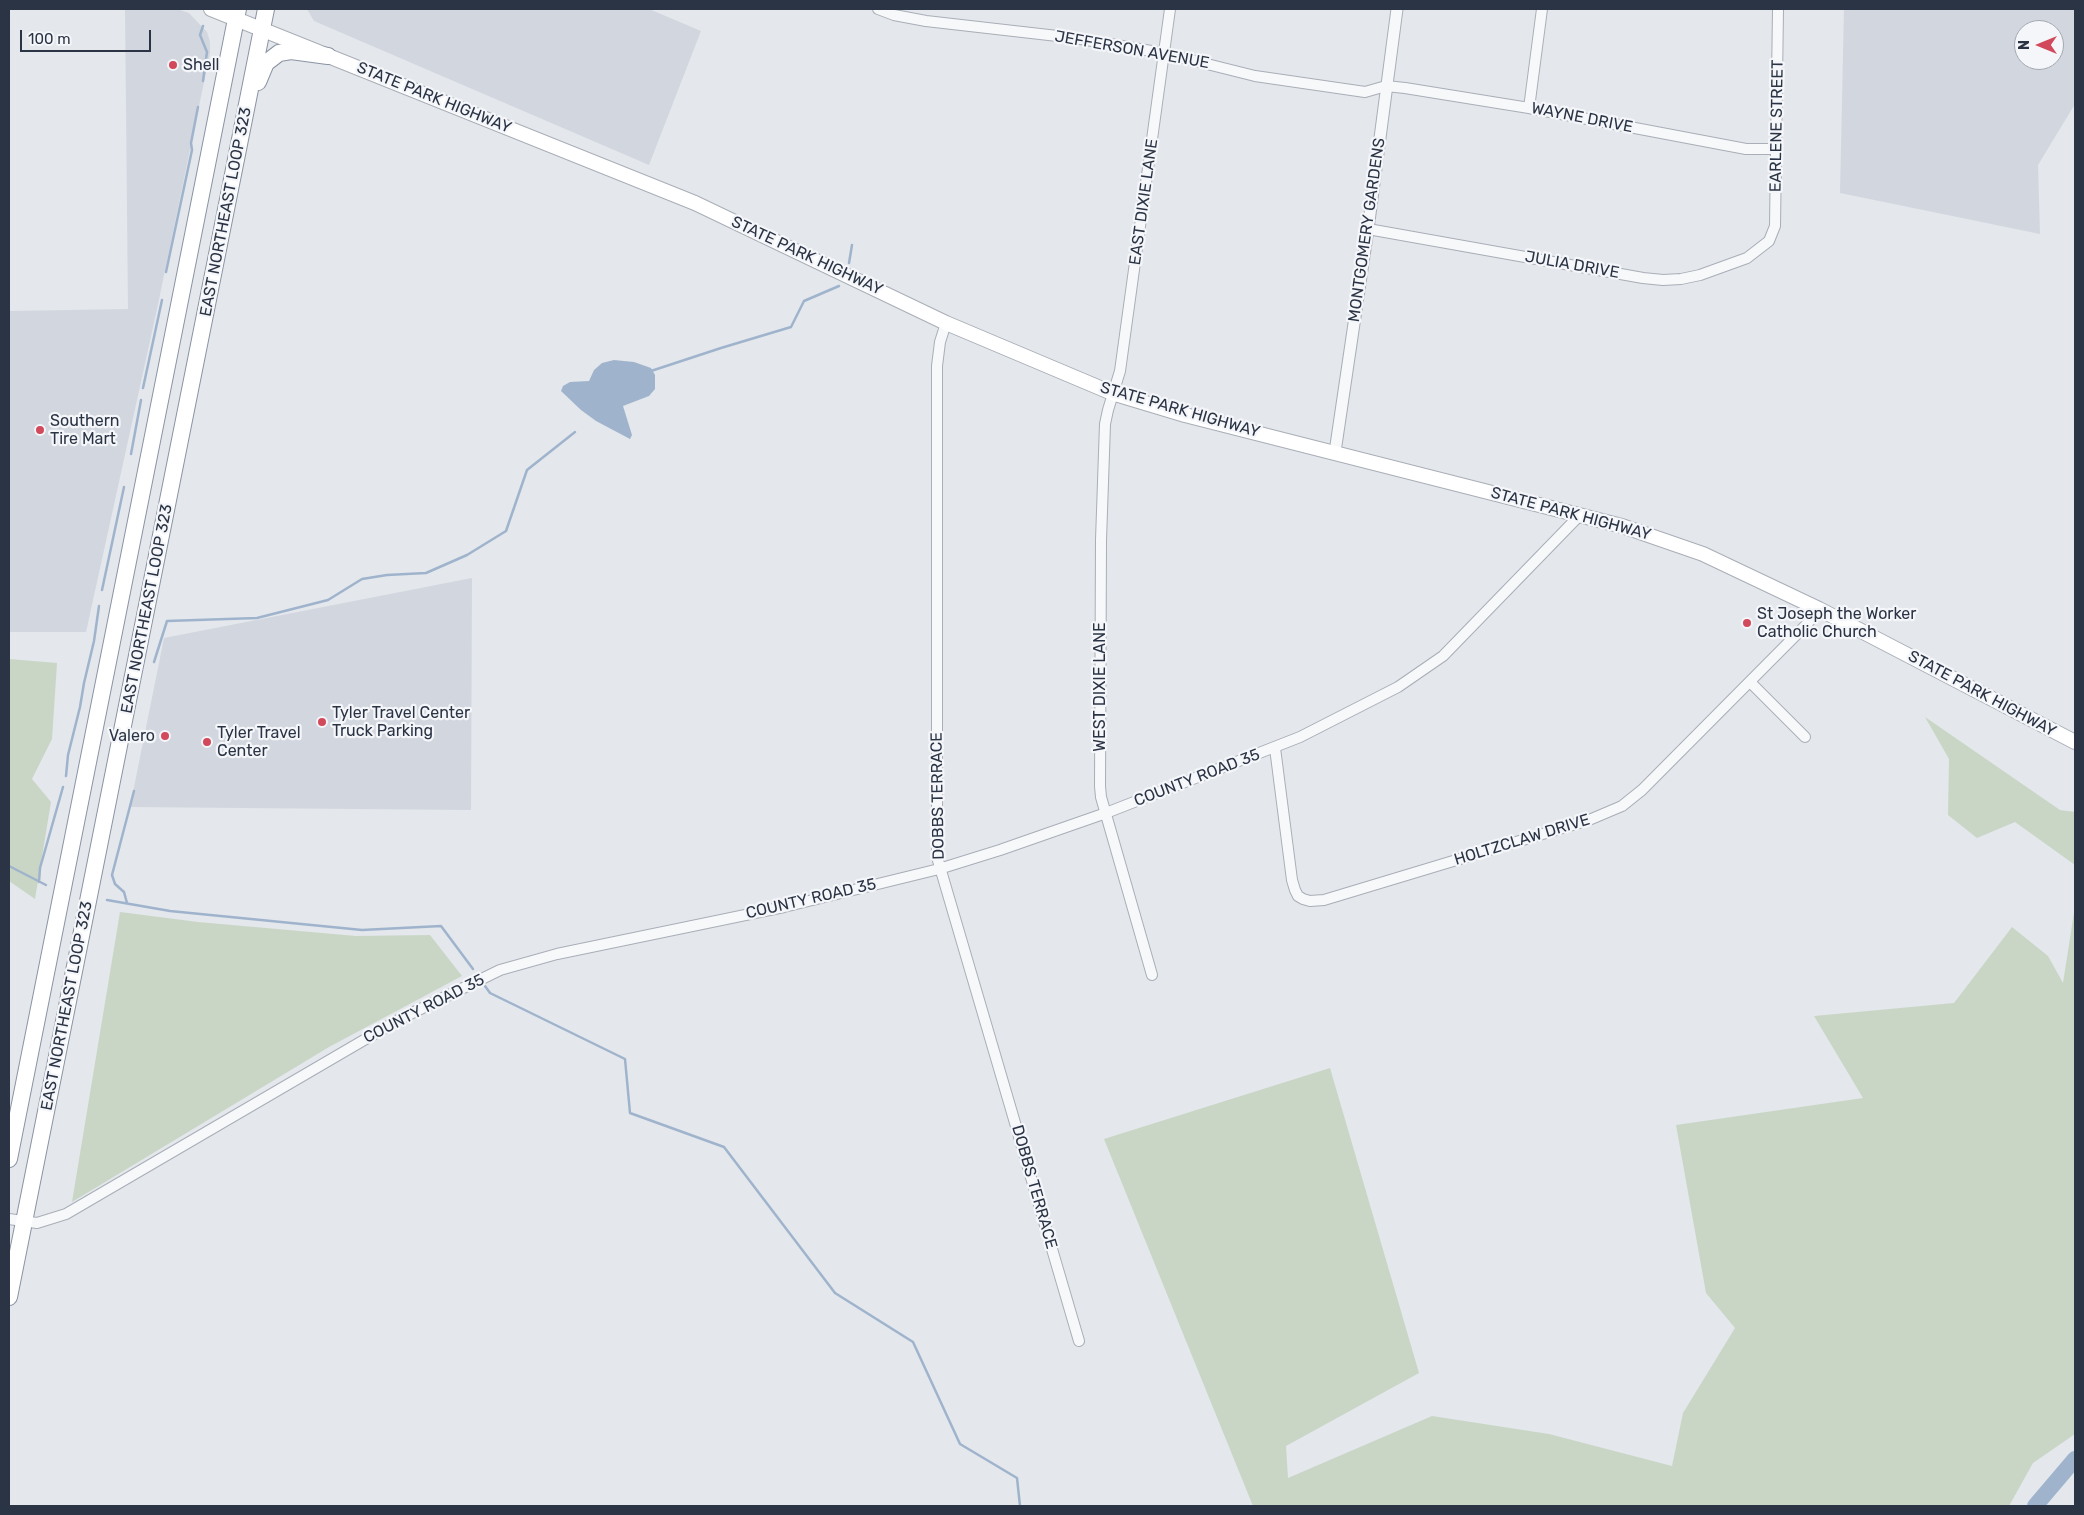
<!DOCTYPE html>
<html>
<head>
<meta charset="utf-8">
<style>
	body { margin:0 }
	#map { position:relative; width:2084px; height:1515px; overflow:hidden; background:#e4e7ec; font-family:Rubik,sans-serif }
	canvas { display:block }
	.frame { position:absolute; inset:0; border:10px solid #2b3445; pointer-events:none }
	.north { position:absolute; left:2014px; top:20px; width:50px; height:50px; box-sizing:border-box; background:#f4f6f9; border:1px solid #a4a8b1; border-radius:50%; rotate:270deg; font-size:14px; font-weight:700; line-height:20px; text-align:center; color:#2b3445 }
	.north::after { content:''; display:block; margin:auto; width:18px; height:22px; background:#d1495b; clip-path:polygon(50% 0,100% 100%,50% 72%,0 100%) }
	.scale { position:absolute; left:20px; top:30px; width:131px; height:22px; box-sizing:border-box; border:2px solid #2b3445; border-top:0; padding-left:6px; font-size:15px; line-height:18px; white-space:nowrap; color:#2b3445; -webkit-text-stroke:4px #f4f6f9; paint-order:stroke }
</style>
</head>
<body>
<div id="map">
<canvas width="2084" height="1515"></canvas>
<div class="frame"></div>
<div class="north">N</div>
<div class="scale">100 m</div>
</div>
<script>
const ctx = document.querySelector('canvas').getContext('2d');
ctx.lineJoin = 'round';
function paint(path, color) {
  ctx.fillStyle = color;
  ctx.fill(path, 'evenodd');
}
function toPath(rows) {
  const path = new Path2D();
  for (const r of rows) {
    path.moveTo(r[0], r[1]);
    for (let i = 2; i < r.length; i += 2) path.lineTo(r[i], r[i + 1]);
  }
  return path;
}
function stroke(path, color, width, dash) {
  ctx.strokeStyle = color;
  ctx.lineWidth = width;
  ctx.lineCap = dash ? 'butt' : 'round';
  ctx.setLineDash(dash || []);
  ctx.stroke(path);
}
function label(font, color, halo, rows, align = 'center') {
  ctx.font = font + ' Rubik,sans-serif';
  ctx.lineWidth = 4.5;
  ctx.setLineDash([]);
  ctx.textBaseline = 'middle';
  ctx.strokeStyle = halo;
  ctx.fillStyle = color;
  for (const [text, x, y, turn = 0] of rows) {
    ctx.save();
    ctx.translate(x, y);
    ctx.rotate((+turn || 0) * Math.PI / 180);
    ctx.textAlign = isNaN(turn) ? turn : align;
    if (halo) ctx.strokeText(text, 0, 0);
    ctx.fillText(text, 0, 0);
    ctx.restore();
  }
}
const built = toPath([
	[125,9,177,9,189,13,207,32,210,42,210,53,157,309,86,632,9,632,9,311,128,309],
	[307,9,649,9,701,31,649,165,314,21],
	[1844,9,2075,9,2075,104,2038,165,2040,234,1840,193],
	[2024,30,2054,30,2054,60,2024,60],
	[472,578,471,810,130,807,164,638]
]);
const green = toPath([
	[9,659,57,663,52,739,32,779,51,802,35,899,9,881],
	[1925,717,2060,810,2075,812,2075,865,2015,822,1977,838,1948,815,1949,759],
	[2075,906,2075,1434,2033,1463,2009,1506,1253,1506,1104,1139,1330,1068,1419,1373,1286,1446,1288,1478,1432,1416,1549,1434,1672,1466,1683,1413,1735,1328,1706,1293,1676,1125,1863,1098,1814,1016,1954,1003,2012,927,2048,956,2063,983],
	[120,912,198,922,356,936,430,935,462,976,329,1047,72,1202]
]);
const water = toPath([
	[614,360,634,362,651,368,655,375,655,389,649,396,623,406,632,435,630,439,596,421,581,410,561,391,563,386,570,382,589,381,594,370,602,363]
]);
const stream = toPath([
	[203,26,200,35,207,52,203,81],
	[849,263,852,245],
	[166,272,192,150,191,143,198,107],
	[651,371,721,348,791,327,804,301,839,286],
	[143,388,162,300],
	[131,454,141,400],
	[102,590,124,487],
	[154,662,167,621,257,618,328,600,362,579,387,575,426,573,467,555,506,531,527,470,575,432],
	[66,776,68,755,80,707,84,683,94,641,99,606],
	[9,866,46,885],
	[39,882,40,868,63,787],
	[107,900,170,911,362,930,441,926,473,969],
	[127,903,124,892,115,884,112,875,134,791],
	[485,986,490,993,625,1059,630,1113,724,1147,835,1293,913,1342,960,1444,1017,1478,1020,1506]
]);
const river = toPath([
	[2035,1506,2075,1459]
]);
const minor = toPath([
	[878,9,894,15,926,21,1075,38,1163,53,1255,76,1365,92,1386,86,1405,88,1529,108,1746,149,1777,149],
	[1529,108,1542,9],
	[1368,229,1643,278,1663,280,1681,279,1700,275,1747,258,1769,241,1775,226,1778,9],
	[946,323,940,342,937,366,937,857,1079,1341],
	[1750,682,1805,737],
	[1275,748,1292,880,1295,890,1298,896,1303,899,1310,901,1324,900,1589,820,1622,806,1642,790,1808,623,1819,609],
	[1152,975,1101,797,1100,786,1101,540,1105,424,1108,410,1120,371,1170,9],
	[9,1219,37,1223,66,1214,400,1019,500,970,557,954,784,907,939,869,1000,850,1106,813,1300,737,1398,687,1443,656,1579,516]
]);
const tertiary = toPath([
	[1335,452,1368,229,1397,9]
]);
const secondary = toPath([
	[211,9,695,203,946,323,1112,393,1185,415,1622,526,1703,554,1819,609,2075,742]
]);
const trunk = toPath([
	[258,82,266,63,279,53,291,51,328,56],
	[9,1159,238,9],
	[9,1297,266,9]
]);
const markers = [
	[173,65,5,"#d1495b"],
	[40,430,5,"#d1495b"],
	[1747,623,5,"#d1495b"],
	[322,722,5,"#d1495b"],
	[165,736,5,"#d1495b"],
	[207,742,5,"#d1495b"]
];
const streetNames = [
	["JEFFERSON AVENUE",1132,50,10],
	["STATE PARK HIGHWAY",434,98,22],
	["WAYNE DRIVE",1582,118,11],
	["EARLENE STREET",1777,126,-89],
	["EAST DIXIE LANE",1144,202,-82],
	["EAST NORTHEAST LOOP 323",226,212,-79],
	["MONTGOMERY GARDENS",1367,230,-82],
	["STATE PARK HIGHWAY",807,256,25],
	["JULIA DRIVE",1572,265,10],
	["STATE PARK HIGHWAY",1180,410,16],
	["STATE PARK HIGHWAY",1571,514,15],
	["EAST NORTHEAST LOOP 323",147,609,-79],
	["WEST DIXIE LANE",1100,687,-90],
	["STATE PARK HIGHWAY",1982,694,28],
	["COUNTY ROAD 35",1197,778,-21],
	["DOBBS TERRACE",938,796,-91],
	["HOLTZCLAW DRIVE",1522,840,-17],
	["COUNTY ROAD 35",811,899,-13],
	["EAST NORTHEAST LOOP 323",67,1006,-79],
	["COUNTY ROAD 35",424,1009,-27],
	["DOBBS TERRACE",1034,1187,74]
];
const poiNames = [
	["Shell",183,65],
	["Southern",50,421],
	["Tire Mart",50,439],
	["St Joseph the Worker",1757,614],
	["Catholic Church",1757,632],
	["Tyler Travel Center",332,713],
	["Truck Parking",332,731],
	["Tyler Travel",217,733],
	["Center",217,751],
	["Valero",155,736,"right"]
];
paint(built, '#d2d6de');
paint(green, '#c9d6c5');
paint(water, '#9fb4cc');
stroke(stream, '#9fb4cc', 2.5);
stroke(river, '#9fb4cc', 16);
stroke(minor, '#a9aeb7', 12);
stroke(tertiary, '#a9aeb7', 13);
stroke(secondary, '#a9aeb7', 16);
stroke(trunk, '#8b94a3', 18);
stroke(minor, '#f7f8fa', 10);
stroke(tertiary, '#f7f8fa', 11);
stroke(secondary, '#fff', 14);
stroke(trunk, '#fff', 16);
for (const [x, y, r, color] of markers) {
  const dot = new Path2D();
  dot.arc(x, y, r, 0, 2 * Math.PI);
  ctx.fillStyle = color;
  ctx.fill(dot);
  stroke(dot, '#f4f6f9', 2);
}
label('16px', '#2b3445', '#f4f6f9', streetNames);
label('16px', '#2b3445', '#f4f6f9', poiNames, 'left');
</script>
</body>
</html>
